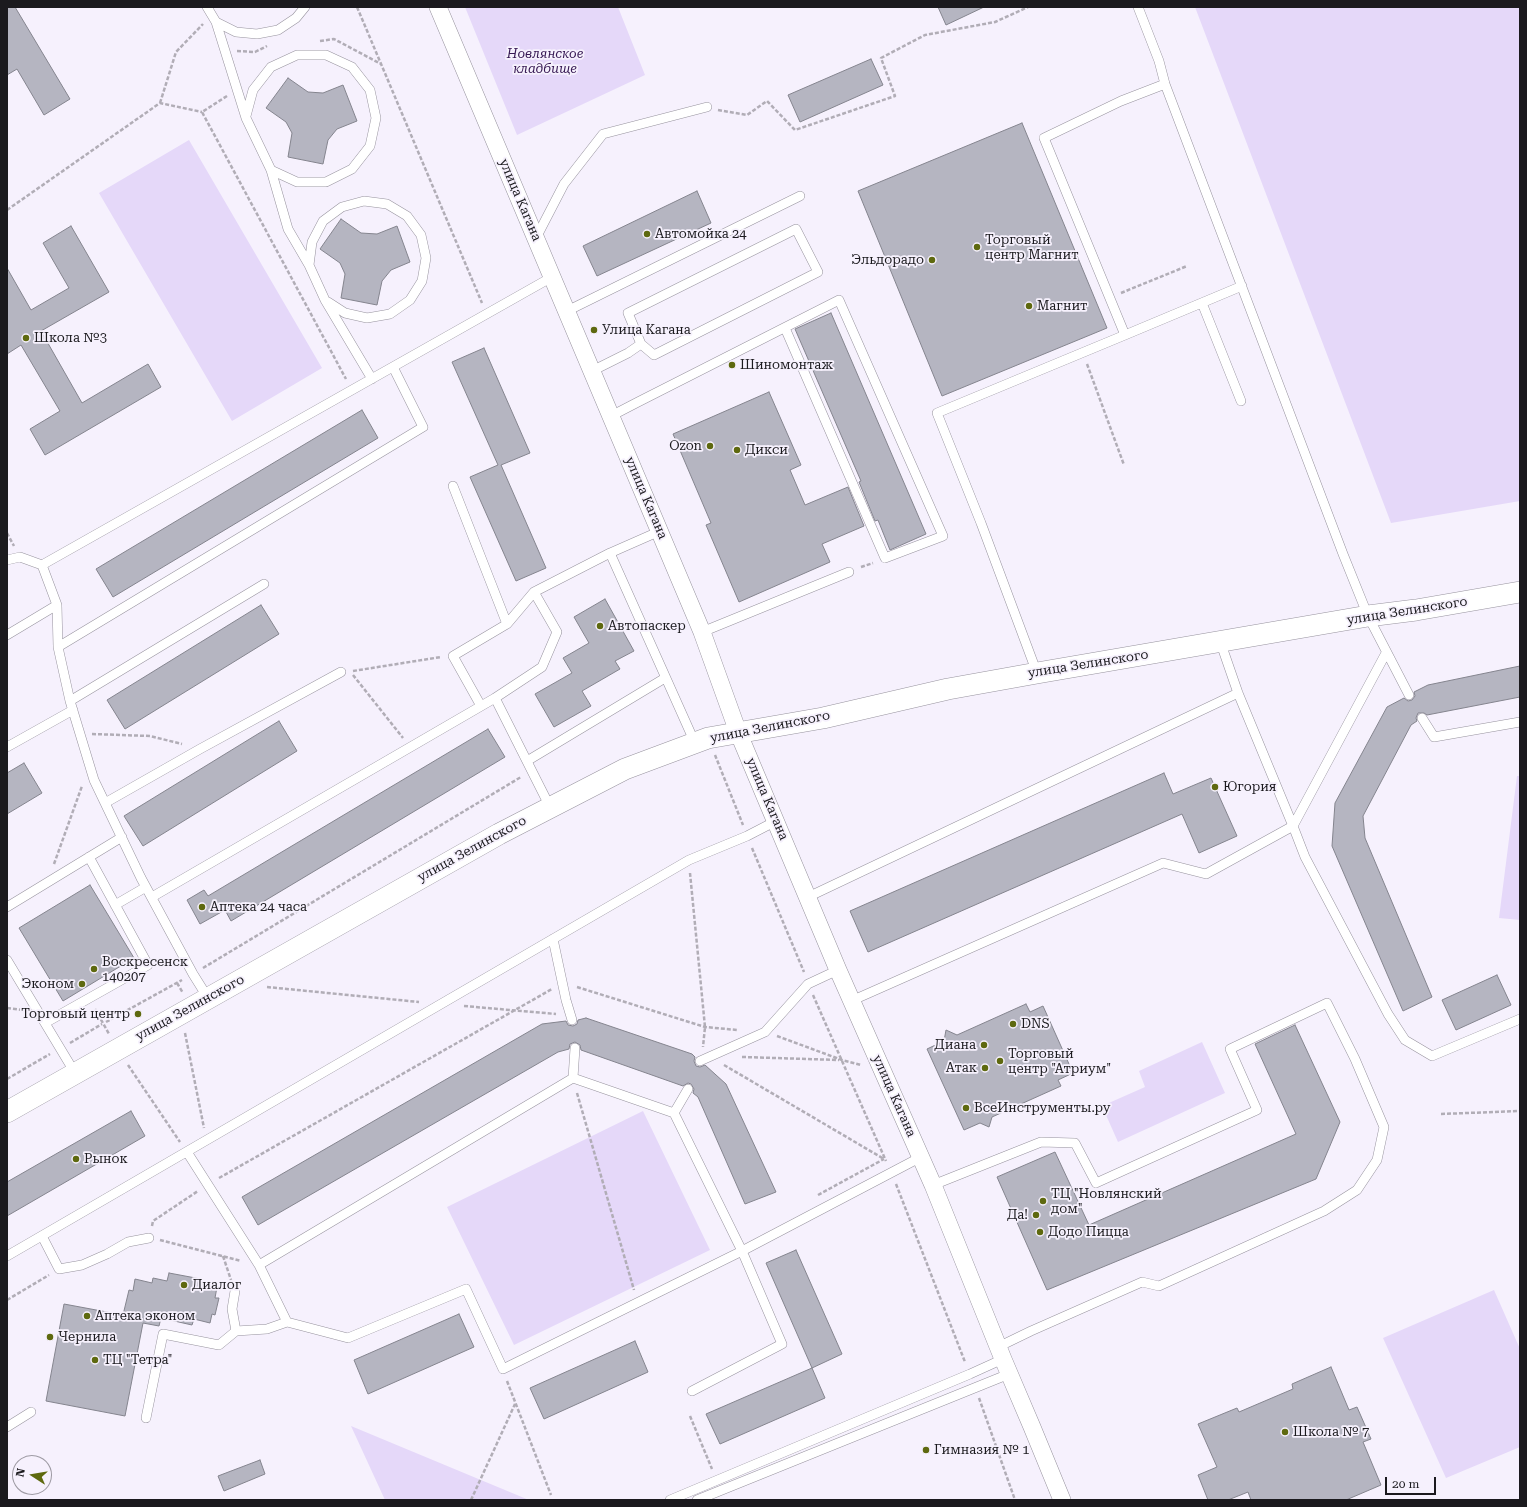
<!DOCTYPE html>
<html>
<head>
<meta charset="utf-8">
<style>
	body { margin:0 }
	#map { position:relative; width:1527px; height:1507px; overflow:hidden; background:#f6f1fd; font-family:"Roboto Serif",serif }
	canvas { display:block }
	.frame { position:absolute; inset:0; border:8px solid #1b1a1e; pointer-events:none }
	.north { position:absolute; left:12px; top:1455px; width:40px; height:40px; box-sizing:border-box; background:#f6f1fd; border:1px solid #9e9ba4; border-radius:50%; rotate:282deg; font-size:11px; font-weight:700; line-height:16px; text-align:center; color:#1b1a1e }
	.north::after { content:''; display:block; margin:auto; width:14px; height:18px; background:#5e690f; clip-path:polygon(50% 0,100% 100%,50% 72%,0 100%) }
	.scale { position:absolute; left:1385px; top:1477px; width:51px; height:18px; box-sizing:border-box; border:2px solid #1b1a1e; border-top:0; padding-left:5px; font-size:12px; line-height:14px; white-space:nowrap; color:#1b1a1e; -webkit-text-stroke:3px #f6f1fd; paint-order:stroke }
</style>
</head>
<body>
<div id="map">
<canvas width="1527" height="1507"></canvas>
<div class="frame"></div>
<div class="north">N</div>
<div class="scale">20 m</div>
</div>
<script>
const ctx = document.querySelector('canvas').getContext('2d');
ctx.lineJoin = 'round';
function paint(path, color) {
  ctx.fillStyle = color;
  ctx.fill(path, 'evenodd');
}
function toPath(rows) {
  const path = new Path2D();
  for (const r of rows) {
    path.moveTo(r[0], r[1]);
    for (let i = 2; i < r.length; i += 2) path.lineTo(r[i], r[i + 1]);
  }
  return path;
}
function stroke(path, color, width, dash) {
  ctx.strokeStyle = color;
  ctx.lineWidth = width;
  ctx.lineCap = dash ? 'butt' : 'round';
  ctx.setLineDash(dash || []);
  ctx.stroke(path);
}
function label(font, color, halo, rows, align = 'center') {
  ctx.font = font + ' "Roboto Serif",serif';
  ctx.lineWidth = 3.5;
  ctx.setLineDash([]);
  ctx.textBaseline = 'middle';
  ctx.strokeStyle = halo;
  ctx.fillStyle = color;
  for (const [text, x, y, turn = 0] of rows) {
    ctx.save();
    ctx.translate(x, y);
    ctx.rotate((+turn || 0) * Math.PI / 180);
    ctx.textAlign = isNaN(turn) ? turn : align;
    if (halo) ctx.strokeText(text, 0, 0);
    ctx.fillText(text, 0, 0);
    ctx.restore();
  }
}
const green = toPath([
	[465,7,618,7,645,75,517,135],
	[1195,7,1520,7,1520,501,1391,523],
	[189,140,322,368,232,421,99,193],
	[1517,776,1520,776,1520,920,1499,918],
	[1202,1042,1225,1093,1118,1142,1102,1106,1145,1087,1139,1071],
	[643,1111,710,1250,514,1345,447,1207],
	[1494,1290,1520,1349,1520,1447,1446,1478,1383,1338],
	[351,1426,529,1500,385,1500]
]);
const building = toPath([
	[7,7,15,7,70,99,44,115,17,69,7,75,7,7],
	[938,7,984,7,946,25,938,7],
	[871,59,883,85,800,122,788,95,871,59],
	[288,78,308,92,323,93,343,85,357,121,337,129,328,140,323,164,288,157,292,133,286,122,266,108,288,78],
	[1022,123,1107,328,942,396,858,191,1022,123],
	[697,191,711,223,597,276,583,246,697,191],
	[341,219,361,233,377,234,397,226,410,262,391,270,382,281,377,305,341,298,345,274,340,263,320,249,341,219],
	[71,226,109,292,41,331,82,403,148,364,161,387,45,455,30,429,60,411,21,345,7,354,7,268,31,310,69,288,43,243,71,226],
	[831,313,926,534,890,550,878,520,875,521,859,482,861,481,795,329,831,313],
	[484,348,530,453,501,465,546,568,516,581,470,477,498,465,452,362,484,348],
	[769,392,801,465,790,470,805,505,848,487,864,526,822,544,830,562,739,602,706,525,711,523,673,434,769,392],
	[362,410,378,438,113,597,96,569,362,410],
	[605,599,634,651,615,661,620,669,582,691,591,706,554,727,535,694,572,673,563,658,589,643,574,617,605,599],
	[261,605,279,634,125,729,107,700,261,605],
	[1520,666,1520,697,1427,715,1424,713,1418,713,1416,718,1417,721,1411,725,1363,816,1365,838,1432,997,1403,1011,1332,846,1335,803,1387,707,1404,698,1408,701,1412,700,1415,696,1414,692,1428,685,1520,666],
	[279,721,297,751,143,846,124,816,279,721],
	[488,729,505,757,231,921,225,910,200,924,187,900,204,890,208,896,488,729],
	[24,763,42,793,7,814,7,773,24,763],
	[1164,773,1173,794,1211,778,1237,836,1199,853,1182,814,868,952,850,911,1164,773],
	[90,885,134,958,63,1001,19,928,90,885],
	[1497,975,1511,1005,1456,1030,1442,1000,1497,975],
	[1026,1004,1030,1012,1043,1006,1073,1073,1058,1080,1061,1086,992,1117,989,1127,980,1123,964,1130,927,1049,944,1041,946,1030,957,1035,1026,1004],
	[586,1018,692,1054,695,1057,694,1061,696,1066,700,1067,705,1065,726,1084,776,1192,745,1204,698,1097,693,1093,694,1089,691,1084,688,1083,683,1086,581,1050,580,1045,575,1042,570,1044,569,1049,558,1052,258,1225,242,1197,542,1024,566,1021,568,1025,573,1026,577,1024,578,1020,586,1018],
	[1295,1025,1340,1122,1316,1179,1047,1290,997,1177,1055,1152,1089,1225,1296,1134,1255,1044,1295,1025],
	[131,1111,145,1136,7,1216,7,1182,131,1111],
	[796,1250,842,1354,812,1368,766,1263,796,1250],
	[169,1273,201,1279,200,1283,217,1287,215,1298,219,1298,215,1315,212,1314,210,1323,194,1319,192,1325,161,1318,159,1326,143,1323,125,1416,46,1401,64,1304,123,1315,129,1290,133,1291,135,1279,152,1283,153,1278,167,1281,169,1273],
	[459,1314,474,1347,368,1394,354,1360,459,1314],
	[635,1341,648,1372,544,1419,530,1388,635,1341],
	[1331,1367,1349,1410,1357,1407,1371,1439,1363,1442,1381,1485,1346,1500,1251,1500,1248,1492,1228,1500,1208,1500,1198,1475,1217,1467,1198,1424,1237,1408,1239,1412,1293,1389,1292,1384,1331,1367],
	[812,1368,825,1398,720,1444,706,1414,812,1368],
	[260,1460,265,1474,224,1491,218,1476,260,1460]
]);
const path = toPath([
	[357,7,482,303],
	[320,41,334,39,381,64],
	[237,51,255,52,267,46],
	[227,96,202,112,346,379],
	[160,103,176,52,203,24],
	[718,110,747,115,767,101,795,130,895,96,881,58,925,35,995,22,1028,7],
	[7,210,160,103,202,112],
	[1121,293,1187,266],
	[1087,364,1124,465],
	[7,533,14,546],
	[861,567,873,563],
	[353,671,441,657],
	[353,675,403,738],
	[92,734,150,736,182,744],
	[715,755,743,825],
	[752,848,804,972],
	[54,864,82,786],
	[690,873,705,1027,703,1047],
	[203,968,521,777],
	[177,983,183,993],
	[267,987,419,1002],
	[577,987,705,1027,737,1030],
	[813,995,886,1161],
	[464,1006,556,1014],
	[7,1008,22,1010],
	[95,1009,109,1034],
	[106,1022,182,980],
	[185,1033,204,1128],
	[777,1036,842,1060,861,1065],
	[70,1043,102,1024],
	[742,1057,839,1060],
	[128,1065,180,1142],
	[724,1065,884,1159],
	[7,1079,50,1054],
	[577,1093,634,1290],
	[1441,1114,1520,1111],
	[219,1178,552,989],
	[896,1184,965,1362],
	[818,1195,884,1159],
	[152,1226,153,1221,198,1191],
	[160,1240,241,1261],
	[223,1256,231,1280],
	[7,1300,49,1275],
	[507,1381,551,1495],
	[979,1398,1015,1500],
	[690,1416,712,1469],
	[471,1500,515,1404]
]);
const service = toPath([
	[207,7,216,22,246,118,271,170,288,229,309,265,325,300,372,379],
	[1138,7,1159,61,1165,84,1343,554,1368,616,1409,695],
	[216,22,236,32,257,34,278,30,296,18,305,7],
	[246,116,253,90,271,67,297,55,326,55,352,67,370,90,376,118,370,146,352,169,326,182,297,182,271,170],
	[536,238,564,184,603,134,707,107],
	[309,265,312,242,323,221,342,207,364,201,387,204,407,216,421,235,426,258,422,281,410,300,390,314,367,318,345,313,328,302],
	[1202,303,1241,401],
	[567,311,800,196],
	[1125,335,1242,286],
	[592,371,628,353,641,344,628,313,796,229,818,272,654,355,641,344],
	[611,416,638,402,839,300,943,536,885,558,785,328],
	[453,486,507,624],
	[610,553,695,743],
	[7,560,20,557,42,565,57,605,58,647,70,701,94,780,141,878,193,974,208,998],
	[42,565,552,277],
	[702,632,849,572],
	[7,635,57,605],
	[58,647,423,427,393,367],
	[1386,653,1293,826,1305,857,1388,1014,1405,1040,1432,1056,1520,1019],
	[1037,673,981,523,937,413,1125,335,1044,138,1121,101,1165,84],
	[495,698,542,667,557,632,534,592],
	[70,701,264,584],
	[481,706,453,656,507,624,534,592,610,553,660,531],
	[1422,718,1434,737,1520,722],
	[7,747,73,710],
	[527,761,665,678],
	[105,803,200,749,341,672],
	[152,897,495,698,550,807],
	[808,897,1238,693],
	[115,905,146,887],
	[7,907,122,837],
	[553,939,566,1000,572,1020],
	[7,960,75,1073],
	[851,1001,1163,863,1206,874,1293,826,1238,693,1220,641],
	[45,1023,148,965,89,857],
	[700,1061,765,1032,808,984,838,970],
	[573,1078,575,1048],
	[674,1113,688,1089],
	[187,1152,259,1265],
	[933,1185,1041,1142,1075,1143,1096,1183,1257,1110,1230,1049,1327,1003,1355,1059,1384,1127,1377,1160,1357,1190,1324,1211,1159,1286,1142,1282,1031,1331,998,1347],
	[42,1236,59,1269,82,1265,107,1254,128,1242,149,1238],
	[7,1256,689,860,747,836,776,821],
	[235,1291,232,1309,236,1331],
	[287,1322,259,1265,573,1078,674,1113,742,1251,921,1157],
	[146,1418,163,1334,219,1345,236,1331,267,1329,287,1322,348,1338,466,1289,503,1369,742,1251,782,1344,692,1391],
	[7,1427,31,1412],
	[670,1500,970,1374,1003,1359],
	[697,1500,1009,1374]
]);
const minor = toPath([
	[438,7,702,632,738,732,838,970,933,1185,1003,1359,1032,1427,1062,1500]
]);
const tertiary = toPath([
	[7,1112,499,834,625,769,708,738,823,718,948,689,1037,673,1368,616,1416,610,1520,592]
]);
const markers = [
	[647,234,4,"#5e690f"],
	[977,247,4,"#5e690f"],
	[932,260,4,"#5e690f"],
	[1029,306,4,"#5e690f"],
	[594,330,4,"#5e690f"],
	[26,338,4,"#5e690f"],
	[732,365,4,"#5e690f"],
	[710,446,4,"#5e690f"],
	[737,450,4,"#5e690f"],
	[600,626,4,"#5e690f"],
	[1215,787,4,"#5e690f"],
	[202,907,4,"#5e690f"],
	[94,969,4,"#5e690f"],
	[82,984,4,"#5e690f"],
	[138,1014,4,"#5e690f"],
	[1013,1024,4,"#5e690f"],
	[984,1045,4,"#5e690f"],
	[1000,1061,4,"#5e690f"],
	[985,1068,4,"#5e690f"],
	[966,1108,4,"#5e690f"],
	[76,1159,4,"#5e690f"],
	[1043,1201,4,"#5e690f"],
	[1036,1215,4,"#5e690f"],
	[1040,1232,4,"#5e690f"],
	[184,1285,4,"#5e690f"],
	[87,1316,4,"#5e690f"],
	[50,1337,4,"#5e690f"],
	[95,1360,4,"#5e690f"],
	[1285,1432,4,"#5e690f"],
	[926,1450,4,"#5e690f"]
];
const parkNames = [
	["Новлянское",545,54],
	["кладбище",545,69]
];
const streetNames = [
	["улица Кагана",520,200,67],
	["улица Кагана",646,498,67],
	["улица Зелинского",1407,611,-9],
	["улица Зелинского",1088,664,-9],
	["улица Зелинского",770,727,-11],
	["улица Кагана",767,799,67],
	["улица Зелинского",472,849,-29],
	["улица Зелинского",190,1008,-29],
	["улица Кагана",894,1096,66]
];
const poiNames = [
	["Автомойка 24",655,234],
	["Торговый",985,240],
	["центр Магнит",985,255],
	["Эльдорадо",924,260,"right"],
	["Магнит",1037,306],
	["Улица Кагана",602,330],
	["Школа №3",34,338],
	["Шиномонтаж",740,365],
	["Ozon",702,446,"right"],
	["Дикси",745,450],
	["Автопаскер",608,626],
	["Югория",1223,787],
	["Аптека 24 часа",210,907],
	["Воскресенск",102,962],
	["140207",102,977],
	["Эконом",74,984,"right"],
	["Торговый центр",130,1014,"right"],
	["DNS",1021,1024],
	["Диана",976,1045,"right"],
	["Торговый",1008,1054],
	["центр \"Атриум\"",1008,1069],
	["Атак",977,1068,"right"],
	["ВсеИнструменты.ру",974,1108],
	["Рынок",84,1159],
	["ТЦ \"Новлянский",1051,1194],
	["дом\"",1051,1209],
	["Да!",1028,1215,"right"],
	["Додо Пицца",1048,1232],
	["Диалог",192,1285],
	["Аптека эконом",95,1316],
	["Чернила",58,1337],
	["ТЦ \"Тетра\"",103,1360],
	["Школа № 7",1293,1432],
	["Гимназия № 1",934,1450]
];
paint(green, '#e5d8f9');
paint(building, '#b5b5c1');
stroke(building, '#84848e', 1);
stroke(service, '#97939e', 10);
stroke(minor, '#97939e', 18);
stroke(tertiary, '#97939e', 22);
stroke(path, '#b1adb6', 2.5, [4, 2]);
stroke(service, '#fff', 9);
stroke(minor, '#fff', 17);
stroke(tertiary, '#fff', 21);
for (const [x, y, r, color] of markers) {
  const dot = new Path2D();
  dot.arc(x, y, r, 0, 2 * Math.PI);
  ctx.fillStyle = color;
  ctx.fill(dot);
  stroke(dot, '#f6f1fd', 1.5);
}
label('italic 13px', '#361853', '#f6f1fd', parkNames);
label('13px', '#1b1a1e', '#f6f1fd', streetNames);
label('13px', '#1b1a1e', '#f6f1fd', poiNames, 'left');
</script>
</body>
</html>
